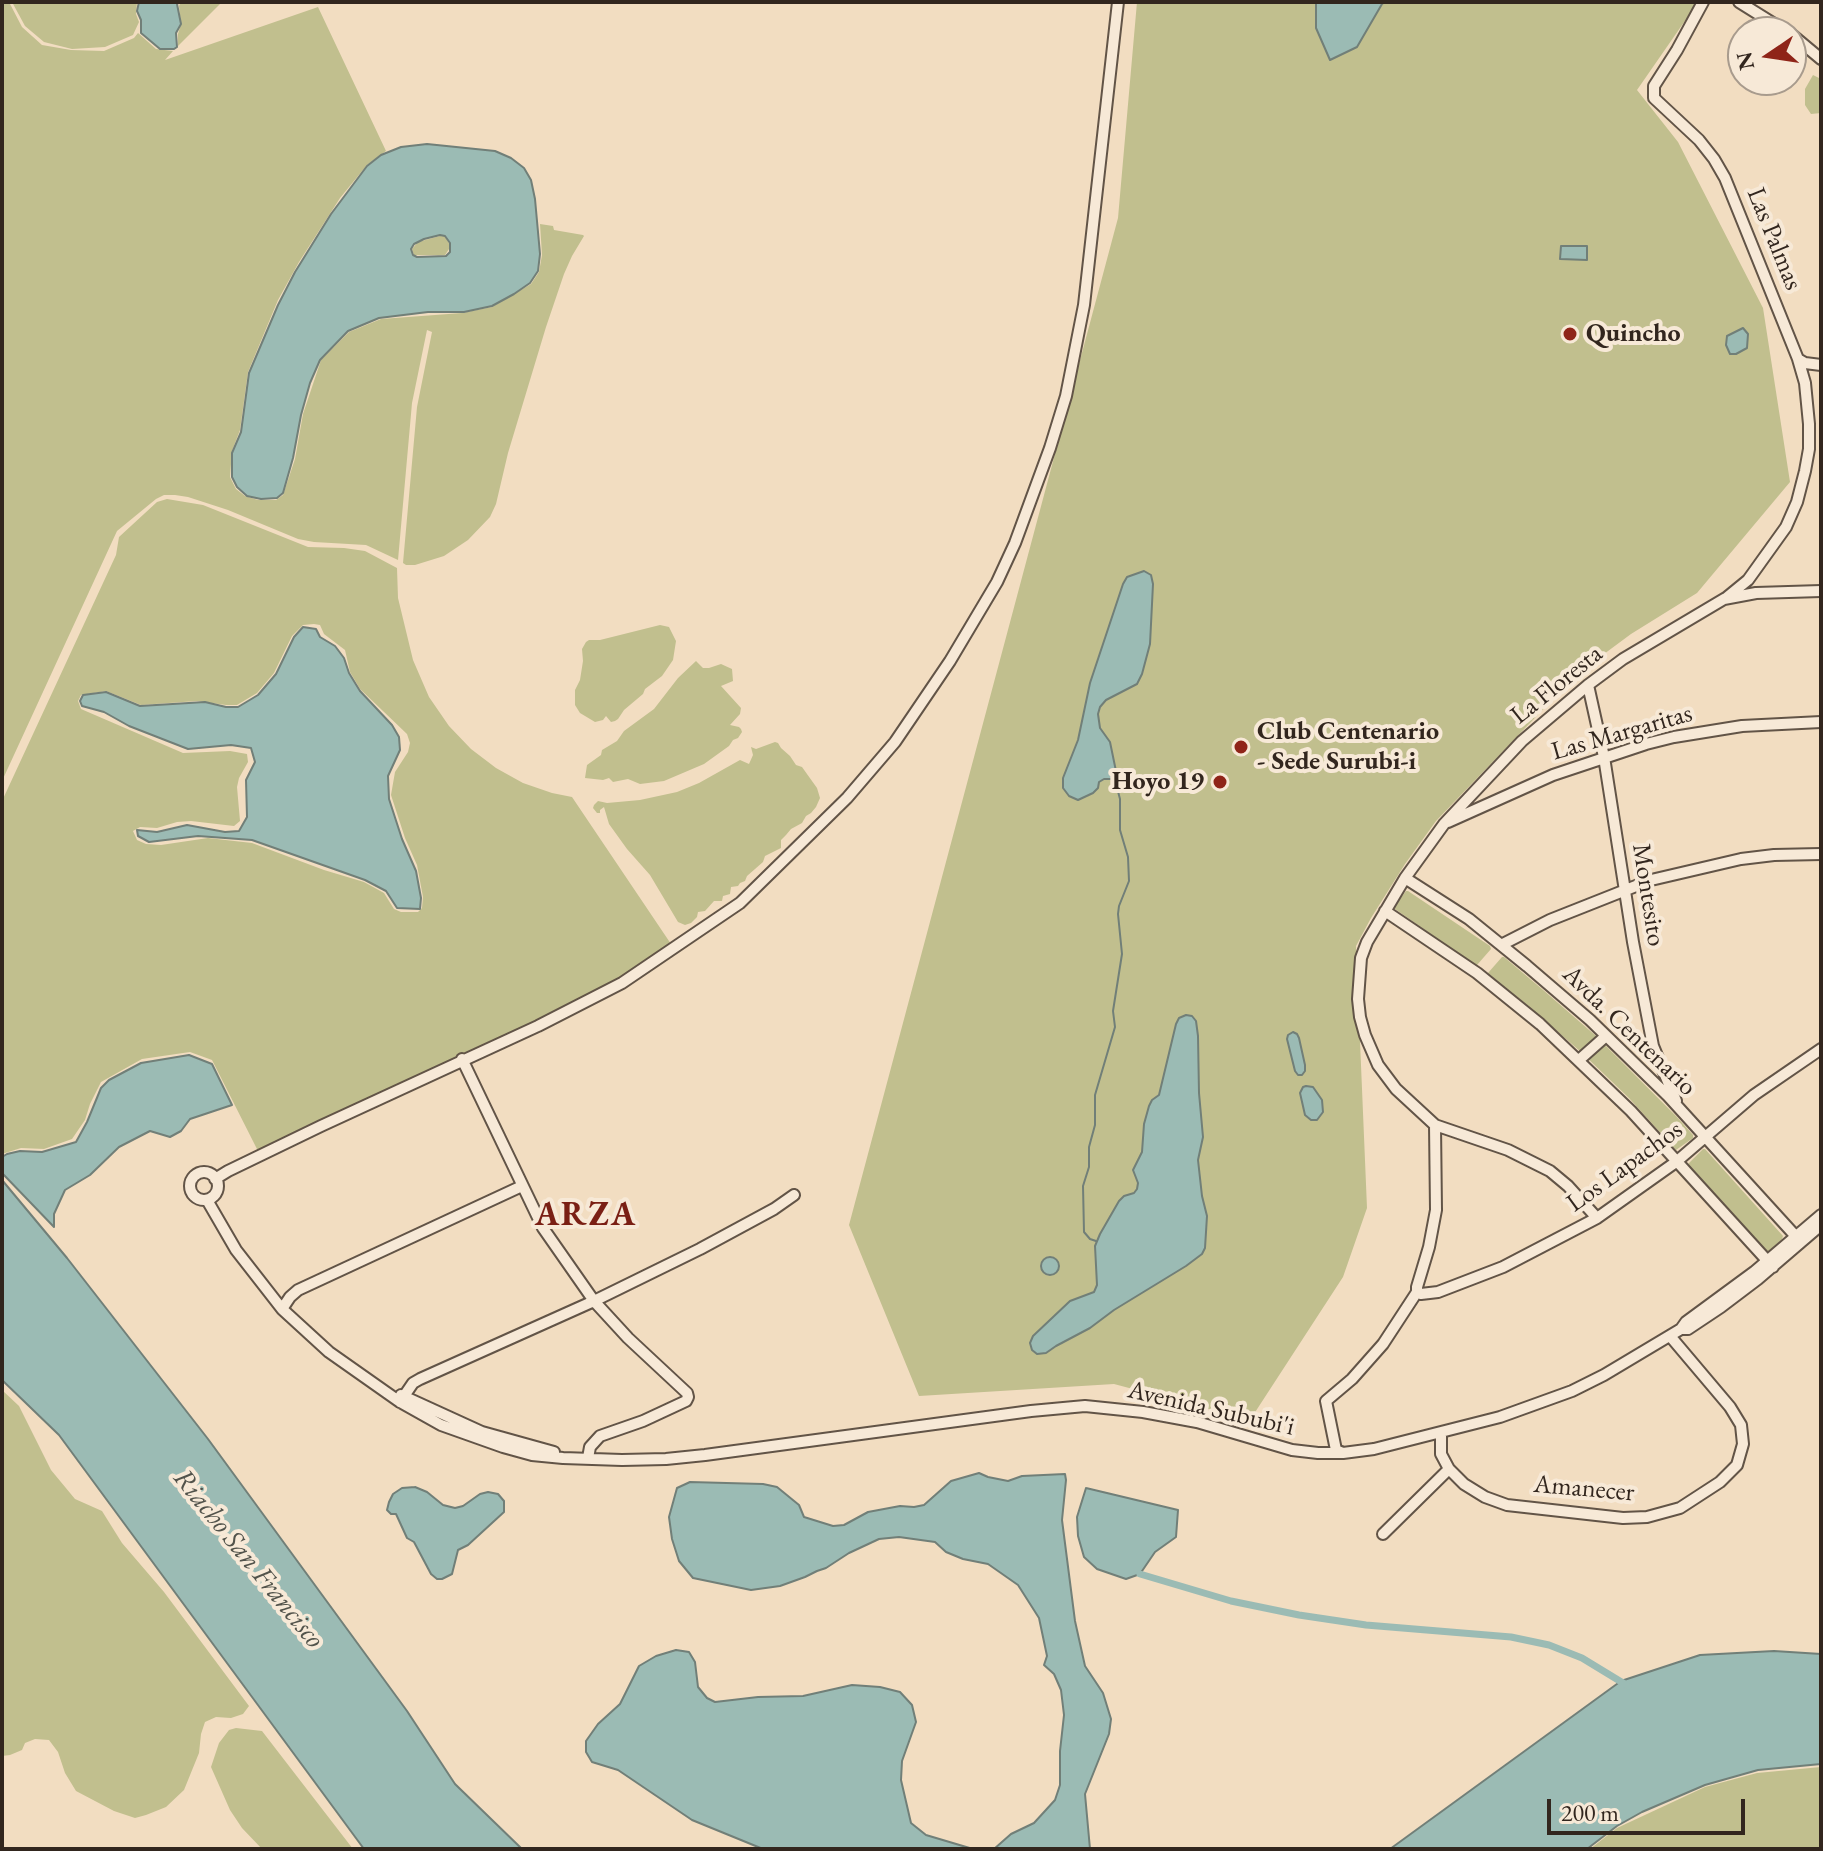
<!DOCTYPE html>
<html>
<head>
<meta charset="utf-8">
<style>
	body { margin:0 }
	#map { position:relative; width:1823px; height:1851px; overflow:hidden; background:#f2ddc1; font-family:"EB Garamond",serif }
	canvas { display:block }
	.frame { position:absolute; inset:0; border:4px solid #32261e; pointer-events:none }
	.north { position:absolute; left:1727px; top:16px; width:80px; height:80px; box-sizing:border-box; background:#f7e9d7; border:2px solid #a89b8d; border-radius:50%; rotate:257deg; font-size:22px; font-weight:700; line-height:32px; text-align:center; color:#32261e }
	.north::after { content:''; display:block; margin:auto; width:28px; height:36px; background:#8f2418; clip-path:polygon(50% 0,100% 100%,50% 72%,0 100%) }
	.scale { position:absolute; left:1547px; top:1799px; width:198px; height:36px; box-sizing:border-box; border:4px solid #32261e; border-top:0; padding-left:10px; font-size:24px; line-height:28px; white-space:nowrap; color:#32261e; -webkit-text-stroke:6px #f7e9d7; paint-order:stroke }
</style>
</head>
<body>
<div id="map">
<canvas width="1823" height="1851"></canvas>
<div class="frame"></div>
<div class="north">N</div>
<div class="scale">200 m</div>
</div>
<script>
const ctx = document.querySelector('canvas').getContext('2d');
ctx.lineJoin = 'round';
function paint(path, color) {
  ctx.fillStyle = color;
  ctx.fill(path, 'evenodd');
}
function toPath(rows) {
  const path = new Path2D();
  for (const r of rows) {
    if (r.length === 3) {
      path.moveTo(r[0] + r[2], r[1]);
      path.arc(r[0], r[1], r[2], 0, 2 * Math.PI);
      continue;
    }
    path.moveTo(r[0], r[1]);
    for (let i = 2; i < r.length; i += 2) path.lineTo(r[i], r[i + 1]);
  }
  return path;
}
function stroke(path, color, width, dash) {
  ctx.strokeStyle = color;
  ctx.lineWidth = width;
  ctx.lineCap = dash ? 'butt' : 'round';
  ctx.setLineDash(dash || []);
  ctx.stroke(path);
}
function label(font, color, halo, rows, align = 'center') {
  ctx.font = font + ' "EB Garamond",serif';
  ctx.lineWidth = 8;
  ctx.setLineDash([]);
  ctx.textBaseline = 'middle';
  ctx.strokeStyle = halo;
  ctx.fillStyle = color;
  for (const [text, x, y, turn = 0] of rows) {
    ctx.save();
    ctx.translate(x, y);
    ctx.rotate((+turn || 0) * Math.PI / 180);
    ctx.textAlign = isNaN(turn) ? turn : align;
    if (halo) ctx.strokeText(text, 0, 0);
    ctx.fillText(text, 0, 0);
    ctx.restore();
  }
}
const green = toPath([
	[2,2,9,2,22,27,42,45,71,50,104,51,134,38,138,33,156,49,173,51,165,60,318,7,386,151,367,165,340,198,299,262,278,300,248,372,240,430,232,451,230,477,236,489,245,496,258,500,276,500,283,495,295,459,303,414,321,360,349,332,381,319,462,313,492,307,531,284,539,272,542,255,540,224,553,226,554,230,583,235,584,236,572,256,564,274,546,327,508,453,496,504,490,517,468,540,444,556,415,565,406,565,403,563,417,407,432,332,427,330,412,403,398,560,366,545,314,542,298,539,228,510,188,497,175,495,164,495,156,499,117,531,2,781],
	[12,2,137,2,136,14,139,22,133,35,105,47,72,49,44,42,25,26],
	[181,2,222,2,178,46,178,34,181,24,179,6],
	[1137,2,1698,2,1637,90,1678,142,1763,308,1790,482,1697,593,1631,634,1577,674,1436,821,1405,864,1371,918,1356,946,1367,1208,1343,1277,1250,1420,1114,1384,919,1396,849,1225,1118,218],
	[1813,75,1821,79,1821,113,1811,114,1805,105,1805,89],
	[440,236,445,236,449,243,449,249,445,255,414,255,412,249,418,242],
	[167,499,203,505,308,547,344,548,365,551,397,568,398,598,413,660,429,697,449,726,471,749,496,768,523,783,552,793,572,797,671,944,622,979,542,1020,462,1055,259,1153,212,1060,190,1052,142,1059,101,1082,90,1104,85,1120,72,1139,44,1149,21,1148,2,1154,2,801,116,555,119,537,157,502],
	[314,624,320,625,324,634,345,650,350,672,360,689,407,734,410,743,408,752,395,772,391,795,405,838,417,865,423,897,422,908,418,912,401,912,394,909,384,893,364,882,324,870,252,843,208,838,161,845,146,844,137,840,133,831,140,827,157,828,177,822,191,821,234,826,240,821,237,787,239,778,248,762,247,754,230,751,183,753,81,709,78,701,81,695,106,691,141,705,197,701,226,705,237,705,257,693,274,673,292,636,303,625],
	[660,625,669,627,676,641,673,660,662,676,645,689,643,694,624,710,618,719,615,721,611,722,606,716,603,720,595,722,580,713,575,705,575,690,580,680,583,661,582,649,586,642,589,640,600,640],
	[696,661,703,668,709,668,721,664,732,669,733,681,721,686,741,708,740,714,730,725,739,727,741,729,742,732,738,738,733,740,729,746,704,764,664,781,640,784,628,779,613,782,609,778,603,780,585,778,587,765,601,755,602,750,617,741,624,731,654,709,678,678],
	[775,742,778,743,781,748,790,756,796,765,802,767,817,788,820,798,816,807,811,813,806,816,802,823,791,829,786,835,781,840,781,848,765,856,763,862,747,876,745,881,740,883,738,886,731,887,730,894,723,896,722,901,714,901,705,911,698,912,697,917,691,923,685,925,678,922,650,875,627,849,609,824,604,807,600,810,600,813,597,813,593,808,594,805,598,801,607,803,640,800,677,792,699,783,740,760,749,764,753,755,751,747,756,749],
	[1406,891,1408,891,1490,946,1491,949,1477,965,1475,965,1395,909,1394,907],
	[1502,957,1504,957,1542,989,1596,1036,1676,1116,1693,1135,1693,1138,1676,1150,1629,1098,1581,1052,1526,1004,1489,975,1488,973],
	[1703,1149,1705,1149,1783,1236,1782,1239,1768,1252,1688,1164],
	[2,1390,19,1406,51,1470,75,1499,102,1511,122,1543,164,1592,249,1706,243,1714,231,1718,216,1717,205,1722,201,1734,199,1753,184,1790,166,1807,146,1815,135,1818,114,1811,76,1791,65,1773,58,1752,49,1740,35,1739,25,1743,22,1750,10,1755,2,1756],
	[236,1728,262,1731,353,1849,262,1849,242,1828,230,1810,211,1767,219,1743,229,1730],
	[1821,1767,1821,1849,1590,1849,1617,1828,1705,1787,1757,1773]
]);
const water = toPath([
	[139,2,180,2,177,4,181,24,176,33,177,47,174,49,160,49,141,33,141,20,137,11,139,2],
	[1316,2,1385,2,1382,4,1357,47,1330,60,1316,28,1316,2],
	[427,144,495,151,511,158,524,168,531,180,535,199,540,254,538,271,530,283,514,294,492,306,464,312,428,312,379,318,348,331,320,360,310,383,301,415,293,458,283,493,277,498,261,499,247,496,237,487,232,477,232,453,241,432,249,373,278,305,295,272,331,214,367,166,381,155,401,147,427,144],
	[440,235,445,236,450,243,450,252,446,256,417,257,413,255,411,249,414,244,424,239,440,235],
	[1561,246,1587,246,1587,260,1560,259,1561,246],
	[1743,328,1748,334,1747,348,1736,354,1730,354,1726,345,1727,336,1743,328],
	[1144,571,1151,575,1153,584,1150,644,1142,674,1137,684,1106,700,1100,707,1098,714,1100,728,1110,742,1117,776,1115,779,1104,779,1099,782,1098,788,1093,793,1078,800,1069,796,1063,788,1063,778,1078,740,1090,683,1123,584,1127,577,1144,571],
	[303,627,316,629,320,637,335,646,344,658,349,673,360,691,392,725,399,737,400,750,388,776,389,799,402,839,416,871,421,898,420,909,397,908,386,891,365,880,252,840,198,836,149,842,138,836,137,830,157,832,187,825,225,832,239,831,247,817,246,780,255,762,251,748,231,745,188,749,129,726,104,712,82,706,80,701,83,695,106,692,140,706,205,702,226,707,238,707,258,695,276,674,294,637,303,627],
	[1186,1015,1192,1016,1196,1021,1198,1036,1199,1093,1203,1137,1198,1160,1202,1196,1207,1216,1205,1248,1202,1254,1186,1266,1114,1310,1090,1328,1056,1346,1046,1353,1037,1354,1032,1350,1030,1343,1033,1336,1070,1301,1094,1292,1097,1285,1095,1246,1100,1234,1119,1201,1124,1196,1134,1193,1137,1189,1138,1183,1133,1170,1142,1152,1144,1124,1149,1106,1152,1100,1159,1095,1176,1024,1179,1018,1186,1015],
	[1293,1032,1297,1034,1299,1038,1305,1065,1305,1071,1302,1075,1298,1075,1295,1071,1287,1039,1288,1035,1293,1032],
	[189,1055,212,1064,232,1105,190,1119,181,1131,170,1137,150,1131,119,1147,90,1175,65,1190,54,1214,54,1227,2,1173,2,1157,7,1154,20,1151,42,1152,76,1142,87,1122,101,1088,109,1080,141,1063,189,1055],
	[1306,1086,1313,1087,1322,1100,1323,1112,1317,1120,1311,1120,1305,1115,1300,1093,1303,1087,1306,1086],
	[2,1180,67,1258,208,1439,407,1711,455,1784,522,1849,364,1849,59,1435,2,1380,2,1180],
	[1050,1266,9],
	[979,1473,988,1477,1008,1481,1022,1476,1065,1474,1066,1480,1062,1520,1075,1621,1085,1666,1103,1693,1111,1719,1109,1734,1085,1794,1090,1849,994,1849,1011,1834,1034,1823,1055,1800,1060,1785,1060,1751,1064,1715,1061,1690,1054,1674,1044,1665,1047,1656,1039,1618,1018,1585,988,1564,963,1559,946,1552,935,1542,899,1537,879,1539,849,1553,826,1568,817,1571,805,1577,780,1586,751,1590,693,1578,679,1561,672,1539,669,1517,677,1488,690,1482,763,1484,777,1487,799,1505,804,1517,833,1526,844,1525,868,1512,900,1506,914,1507,924,1505,951,1481,979,1473],
	[415,1487,427,1492,443,1505,455,1508,463,1506,480,1494,488,1492,498,1494,504,1501,504,1512,468,1545,458,1550,452,1574,442,1579,437,1579,431,1574,414,1542,407,1538,396,1514,391,1514,387,1510,389,1502,393,1494,402,1488,415,1487],
	[1086,1488,1178,1510,1176,1537,1155,1552,1140,1574,1126,1579,1097,1569,1084,1557,1078,1536,1077,1517,1086,1488],
	[676,1650,689,1652,695,1662,698,1687,707,1698,715,1702,758,1697,803,1696,852,1685,880,1687,900,1692,912,1705,916,1722,902,1761,901,1780,911,1823,926,1835,973,1849,763,1849,692,1820,618,1770,592,1762,586,1752,586,1741,598,1724,620,1704,639,1666,656,1656,676,1650],
	[1774,1651,1821,1654,1821,1764,1758,1770,1705,1785,1642,1812,1617,1826,1587,1849,1390,1849,1621,1681,1700,1655,1774,1651]
]);
const stream = toPath([
	[1096,1241,1090,1239,1084,1232,1083,1186,1089,1167,1089,1147,1095,1125,1095,1095,1115,1027,1113,1011,1122,954,1118,914,1119,906,1129,881,1128,857,1120,830,1120,799,1115,780]
]);
const canal = toPath([
	[1140,1574,1231,1601,1299,1615,1366,1625,1511,1637,1549,1645,1582,1658,1628,1686]
]);
const minor = toPath([
	[1703,2,1677,50,1654,86,1654,98,1699,140,1714,159,1725,178,1798,359,1805,383,1809,424,1809,449,1805,471,1797,502,1786,527,1748,580,1726,598],
	[1739,2,1787,32],
	[1791,34,1821,59],
	[1798,359,1805,363,1821,365],
	[1588,685,1604,757,1633,942,1653,1046,1676,1101],
	[1448,822,1553,775,1646,744,1674,737,1742,726,1821,722],
	[1405,878,1469,919,1527,966,1590,1020,1668,1096,1801,1242],
	[1385,911,1477,973,1540,1024,1631,1111,1773,1267],
	[1501,945,1550,920,1651,880,1741,859,1774,855,1821,854],
	[462,1059,543,1228,594,1301,628,1338,687,1393,688,1397,686,1401,643,1421,600,1436,590,1447,588,1458],
	[1579,1060,1606,1036],
	[1435,1125,1436,1210,1429,1247,1417,1287,1417,1292,1421,1294,1438,1292,1503,1267,1597,1218,1676,1162,1754,1095,1821,1049],
	[204,1186,14],
	[215,1179,228,1171,321,1126,538,1026,622,983,740,903,847,798,895,742,950,661,997,582,1015,543,1050,448,1066,396,1084,305,1118,2],
	[207,1200,236,1250,282,1309,329,1352,400,1402,441,1425,503,1447,532,1455,563,1458,622,1460,666,1459,705,1455,1031,1411,1085,1406,1143,1412,1197,1422,1292,1450,1318,1453,1343,1453,1374,1449,1500,1417,1572,1391,1604,1375,1681,1329,1686,1322,1754,1272,1821,1215],
	[1597,1218,1568,1186,1550,1171,1508,1150,1435,1125,1396,1089,1378,1065,1365,1035,1360,1017,1358,999,1361,958,1367,942,1405,878,1444,824,1522,741,1588,685,1623,659,1724,599,1756,593,1821,591],
	[282,1309,290,1297,298,1290,522,1186],
	[1681,1329,1688,1329,1721,1307,1758,1279,1821,1225],
	[401,1395,482,1432,554,1452],
	[400,1402,413,1383,420,1379,594,1301,700,1249,774,1209,794,1195],
	[1441,1433,1441,1454,1449,1469,1464,1484,1485,1497,1507,1505,1623,1518,1647,1517,1680,1508,1720,1482,1737,1465,1743,1444,1741,1425,1730,1407,1670,1336],
	[1343,1453,1336,1450,1326,1401,1352,1379,1383,1344,1417,1292],
	[1383,1534,1449,1469]
]);
const markers = [
	[1570,334,8,"#8f2418"],
	[1241,747,8,"#8f2418"],
	[1220,782,8,"#8f2418"]
];
const streetNames = [
	["Las Palmas",1774,239,68],
	["La Floresta",1557,685,-39],
	["Las Margaritas",1622,733,-16],
	["Montesito",1648,895,81],
	["Avda. Centenario",1629,1031,44],
	["Los Lapachos",1625,1167,-36],
	["Avenida Sububi'i",1211,1409,13],
	["Amanecer",1584,1489,5]
];
const poiNames = [
	["Quincho",1586,334],
	["Club Centenario",1257,732],
	["- Sede Surubi-i",1257,762],
	["Hoyo 19",1204,782,"right"]
];
const waterNames = [
	["Riacho San Francisco",248,1559,51]
];
const districtNames = [
	["ARZA",586,1216]
];
paint(green, '#c1bf8e');
paint(water, '#9bbbb4');
stroke(water, '#717f78', 2);
stroke(stream, '#717f78', 2);
stroke(canal, '#9bbbb4', 7);
stroke(minor, '#625447', 14);
stroke(minor, '#f7e9d7', 10);
for (const [x, y, r, color] of markers) {
  const dot = new Path2D();
  dot.arc(x, y, r, 0, 2 * Math.PI);
  ctx.fillStyle = color;
  ctx.fill(dot);
  stroke(dot, '#f7e9d7', 3);
}
label('26px', '#32261e', '#f7e9d7', streetNames);
label('bold 26px', '#32261e', '#f7e9d7', poiNames, 'left');
label('italic 28px', '#52534b', '#f7e9d7', waterNames);
ctx.letterSpacing = '2px';
label('bold 34px', '#7a1f14', '#f7e9d7', districtNames);
ctx.letterSpacing = '0px';
</script>
</body>
</html>
